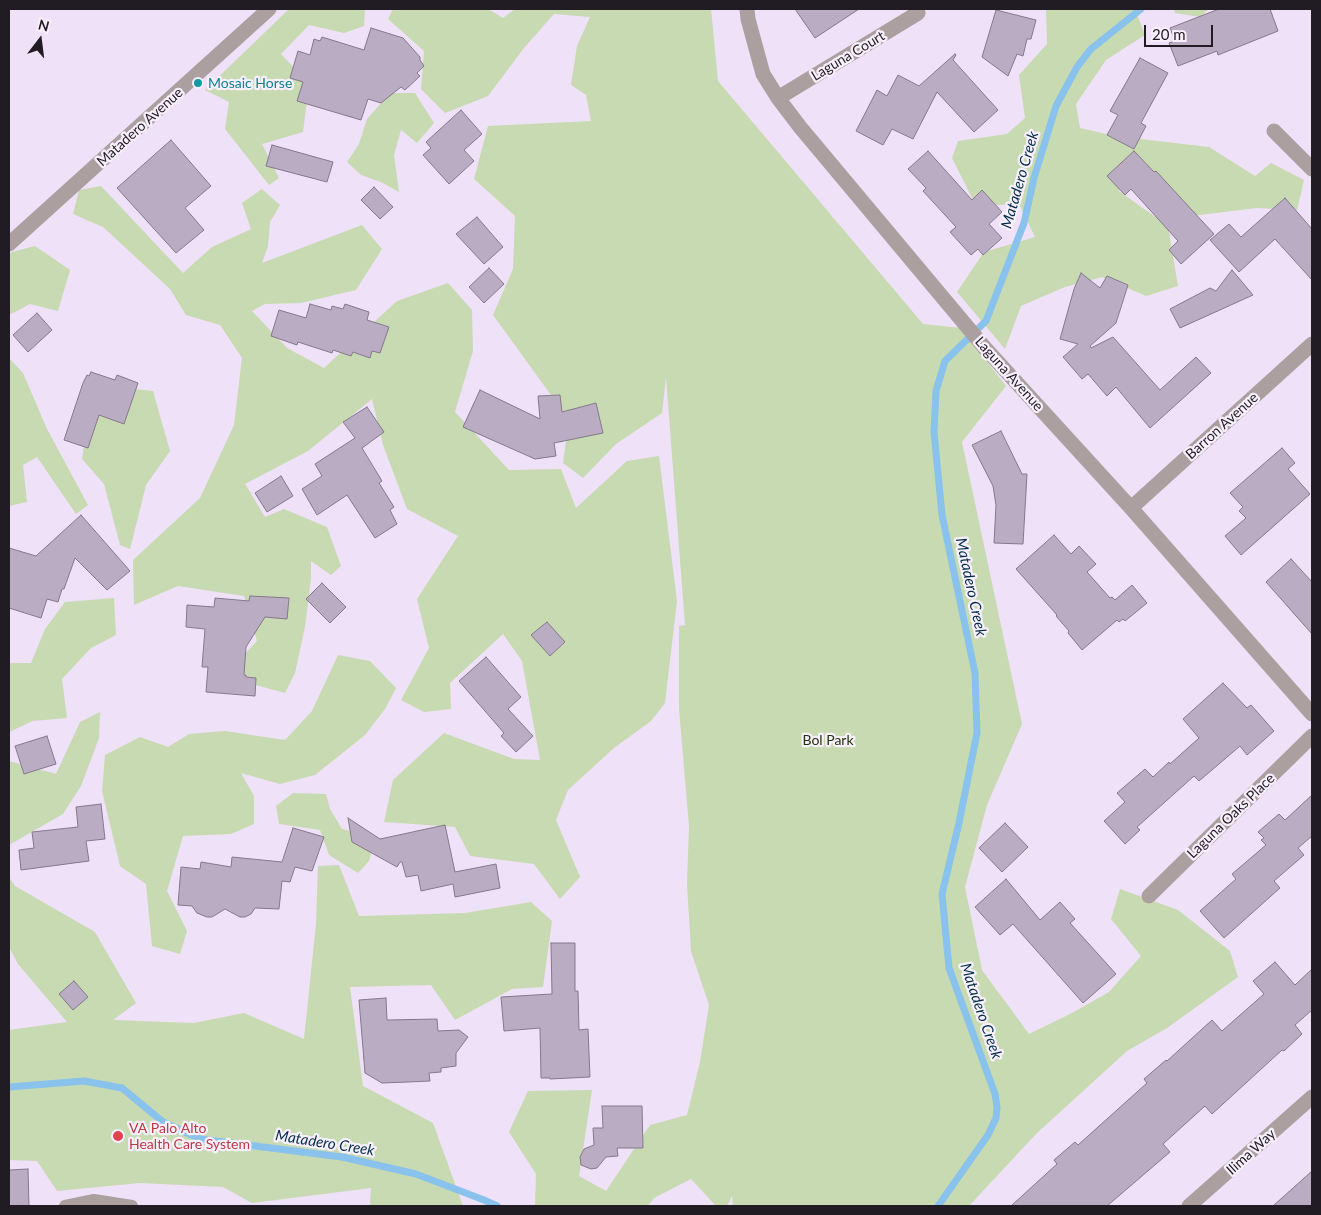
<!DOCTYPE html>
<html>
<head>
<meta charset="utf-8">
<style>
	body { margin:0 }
	#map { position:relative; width:1321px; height:1215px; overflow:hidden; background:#efe1f7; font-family:Lato,sans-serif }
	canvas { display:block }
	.frame { position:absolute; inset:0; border:10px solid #211c24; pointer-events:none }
	.north { position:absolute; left:15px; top:15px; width:50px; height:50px; -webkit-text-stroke:4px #f9f0fe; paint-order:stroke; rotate:15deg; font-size:14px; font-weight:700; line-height:20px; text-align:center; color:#211c24 }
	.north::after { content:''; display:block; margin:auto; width:18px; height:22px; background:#211c24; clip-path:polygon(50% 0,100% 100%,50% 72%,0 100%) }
	.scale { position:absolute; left:1144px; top:25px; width:69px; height:22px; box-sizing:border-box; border:2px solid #211c24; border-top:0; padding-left:6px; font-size:15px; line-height:18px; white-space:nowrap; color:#211c24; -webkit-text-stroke:4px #f9f0fe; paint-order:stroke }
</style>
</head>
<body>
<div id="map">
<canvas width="1321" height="1215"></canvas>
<div class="frame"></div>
<div class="north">N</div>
<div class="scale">20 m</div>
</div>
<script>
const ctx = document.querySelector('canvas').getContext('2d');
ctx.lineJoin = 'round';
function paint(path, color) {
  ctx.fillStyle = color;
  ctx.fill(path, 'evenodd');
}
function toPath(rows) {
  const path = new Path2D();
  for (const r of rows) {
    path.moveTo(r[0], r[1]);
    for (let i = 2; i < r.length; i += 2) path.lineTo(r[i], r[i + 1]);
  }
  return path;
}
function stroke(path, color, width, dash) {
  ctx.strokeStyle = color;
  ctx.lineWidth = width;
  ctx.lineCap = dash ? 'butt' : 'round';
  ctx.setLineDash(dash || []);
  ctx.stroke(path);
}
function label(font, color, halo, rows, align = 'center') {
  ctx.font = font + ' Lato,sans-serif';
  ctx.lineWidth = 4.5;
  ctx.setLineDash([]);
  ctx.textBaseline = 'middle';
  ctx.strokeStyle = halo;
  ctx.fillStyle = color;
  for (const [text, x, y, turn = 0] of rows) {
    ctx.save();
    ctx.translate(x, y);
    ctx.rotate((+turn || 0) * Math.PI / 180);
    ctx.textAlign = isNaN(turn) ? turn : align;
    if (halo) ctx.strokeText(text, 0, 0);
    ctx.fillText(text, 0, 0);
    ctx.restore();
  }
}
const green = toPath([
	[289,9,365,9,364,26,344,33,309,25,281,54,309,84,303,132,262,144,279,178,269,185,225,129,229,102,205,90],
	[393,9,488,9,503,18,515,9,711,9,718,81,923,324,961,328,1006,386,962,442,1022,724,987,805,965,887,982,970,1029,1034,1072,1013,1109,992,1141,956,1111,919,1120,889,1178,910,1230,951,1238,977,1167,1028,1127,1051,1036,1134,969,1206,733,1206,732,1196,727,1206,716,1206,691,1179,654,1198,648,1206,535,1206,536,1174,509,1132,528,1091,592,1090,579,1176,606,1191,650,1125,687,1115,700,1062,709,1005,691,951,687,884,689,826,679,709,679,626,685,625,666,377,662,413,616,444,583,478,563,463,569,420,493,315,513,269,515,216,474,179,488,126,591,121,586,95,571,85,577,46,590,17,554,14,524,48,488,96,445,113,421,89,424,51,388,19],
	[1046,9,1135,9,1145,35,1106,60,1076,104,1080,128,1115,136,1209,147,1255,176,1271,163,1304,180,1297,210,1256,208,1192,216,1132,171,1119,191,1168,226,1178,286,1146,296,1102,277,1065,287,1021,306,1005,349,957,292,984,252,1035,237,1019,204,976,206,952,158,958,141,1007,134,1025,118,1019,75,1047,44],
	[1174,9,1209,9,1200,17,1175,13],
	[390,93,415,93,434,123,417,143,401,130,394,155,399,192,381,182,361,175,347,162,359,144,367,119],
	[101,186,183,273,212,247,251,229,242,203,262,189,280,205,270,222,268,246,262,263,362,225,382,249,356,290,301,303,265,304,252,311,287,348,324,368,397,301,448,283,472,310,473,351,455,412,509,470,561,469,576,508,627,461,659,456,677,601,665,703,651,721,614,748,568,790,556,820,580,877,560,899,534,864,470,856,455,827,384,822,393,780,444,733,514,759,540,760,522,661,503,634,450,683,451,709,424,712,401,700,429,648,417,599,458,536,407,509,383,445,372,399,308,451,245,484,265,517,284,509,327,527,341,566,331,575,311,561,311,578,305,627,295,673,285,693,252,684,237,662,257,641,244,596,178,586,134,605,133,560,200,498,234,425,242,358,220,325,186,315,170,289,103,227,73,214,79,190],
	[35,246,70,270,58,311,30,304,9,315,9,255,12,252],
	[9,358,23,373,47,429,88,505,76,514,37,457,23,465,27,502,9,506],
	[104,386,153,391,170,451,146,485,130,549,120,545,104,484,82,459,88,419],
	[114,598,116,635,91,648,62,679,67,718,33,721,9,732,9,663,31,663,45,629,65,602],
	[338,655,370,661,396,688,385,709,365,735,315,775,280,784,241,773,254,796,254,824,231,834,183,836,167,891,187,931,180,954,152,946,146,884,120,866,102,791,105,755,140,737,168,747,189,734,225,731,285,740,312,711],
	[100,712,99,738,81,786,63,814,9,845,9,761,56,774,80,722],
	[293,793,326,794,330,809,342,829,358,833,373,845,369,861,358,873,329,855,320,830,279,824,276,806],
	[339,865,359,916,465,913,531,902,552,921,543,987,512,989,455,1020,431,985,350,987,363,1086,433,1123,463,1206,370,1206,371,1188,252,1203,223,1187,140,1183,57,1191,37,1161,9,1160,9,1030,67,1022,18,964,9,947,9,877,15,886,95,932,136,1003,113,1020,194,1023,244,1013,304,1039,316,924,318,866]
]);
const stream = toPath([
	[9,1087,84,1081,122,1088,163,1122,200,1139,342,1157,416,1174,484,1200,497,1206],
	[938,1206,988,1135,996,1118,997,1107,995,1094,949,968,942,894,959,823,977,733,975,673,942,515,934,432,936,391,945,361,986,321,1024,223,1034,178,1056,106,1077,67,1091,49,1141,9]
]);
const building = toPath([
	[795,9,859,9,815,38,795,9],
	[1219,9,1270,9,1278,31,1218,55,1217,51,1178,66,1169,43,1175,41,1170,28,1219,9],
	[996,10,1036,20,1031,39,1027,39,1023,56,1017,54,1008,76,982,57,996,10],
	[371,28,403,38,420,57,420,60,424,66,417,73,420,76,405,90,401,87,381,103,368,99,361,120,297,101,303,82,290,78,298,51,310,55,314,39,320,41,322,37,364,50,371,28],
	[955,54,956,55,953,60,998,110,974,132,937,92,913,139,892,129,883,145,856,131,877,90,887,96,898,75,919,86,955,54],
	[1140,58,1168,73,1141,123,1146,126,1134,149,1107,135,1118,115,1110,111,1140,58],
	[461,110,482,134,464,150,474,161,449,184,423,155,431,148,426,142,461,110],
	[171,140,211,186,185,208,204,230,176,253,117,188,171,140],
	[272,145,333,162,327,182,266,166,272,145],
	[928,151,972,200,982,190,1002,212,989,224,1002,238,983,255,978,249,971,255,950,232,956,227,923,191,926,188,908,169,928,151],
	[1134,151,1154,172,1156,171,1214,234,1181,264,1169,250,1178,241,1131,189,1125,195,1107,176,1134,151],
	[374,187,393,207,380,219,361,200,374,187],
	[1285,198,1312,229,1312,280,1275,239,1239,272,1210,240,1229,224,1241,237,1285,198],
	[477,217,503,247,484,264,456,234,477,217],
	[489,268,504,284,484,303,469,287,489,268],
	[1232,270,1253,295,1180,328,1170,309,1210,288,1216,291,1232,270],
	[1081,273,1100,288,1107,276,1128,285,1116,323,1090,346,1091,348,1113,337,1160,390,1196,357,1211,373,1150,428,1116,387,1107,396,1088,374,1082,379,1063,357,1078,344,1060,339,1074,289,1081,273],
	[310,304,331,310,332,306,343,309,345,304,369,312,367,320,389,327,380,353,372,351,370,358,353,352,351,356,333,350,332,353,298,342,297,345,271,336,279,310,306,318,310,304],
	[37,313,52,330,28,352,13,335,37,313],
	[91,372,115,380,117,375,138,383,124,424,99,415,88,448,64,440,83,383,87,375,89,376,91,372],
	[480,390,540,419,538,396,560,395,562,412,596,403,603,433,554,443,556,456,535,459,463,427,480,390],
	[367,407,384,432,362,448,382,481,379,483,394,507,390,510,397,524,375,538,347,495,317,515,302,489,322,476,315,464,355,438,343,422,367,407],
	[1001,431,1022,474,1027,474,1023,544,994,543,996,505,993,486,972,445,1001,431],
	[1282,448,1295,463,1288,469,1310,494,1241,555,1225,536,1246,518,1239,511,1243,507,1230,493,1282,448],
	[281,476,293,496,267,512,255,493,281,476],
	[81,515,130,571,107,590,75,558,64,589,62,589,58,602,47,599,41,618,9,608,9,548,36,556,81,515],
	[1054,535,1071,554,1079,546,1096,564,1087,572,1110,598,1112,597,1115,600,1132,585,1147,603,1125,621,1123,619,1119,622,1117,620,1082,650,1068,633,1069,631,1056,616,1057,615,1016,569,1054,535],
	[1291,559,1312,582,1312,634,1266,582,1291,559],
	[322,583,346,607,330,623,306,599,322,583],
	[250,596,289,598,287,619,265,617,246,647,244,675,246,675,246,677,256,678,255,696,206,692,208,667,202,667,205,629,186,627,187,605,214,607,215,598,249,601,250,596],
	[547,622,565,642,550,656,531,635,547,622],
	[486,657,521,697,508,709,533,736,516,752,501,736,504,733,459,681,486,657],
	[1223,683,1247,708,1251,705,1274,731,1247,755,1240,746,1199,781,1194,776,1137,827,1140,830,1125,844,1104,821,1125,802,1117,793,1145,769,1153,777,1169,762,1170,764,1199,738,1183,719,1223,683],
	[47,736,56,764,24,774,15,746,47,736],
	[1312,795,1312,836,1298,848,1304,855,1274,881,1280,888,1224,938,1200,911,1236,879,1232,874,1266,845,1261,840,1264,838,1258,832,1279,814,1285,820,1312,795],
	[101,804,105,839,86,841,89,861,21,870,19,850,34,848,32,832,78,827,76,807,101,804],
	[348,818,380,839,445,825,455,872,496,864,500,888,455,897,453,884,421,891,418,875,406,877,402,862,400,862,397,867,352,842,348,818],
	[1005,823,1028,847,1002,872,979,848,1005,823],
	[293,828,324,837,312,871,295,867,290,882,282,881,279,909,255,908,251,914,245,917,240,917,225,909,212,917,207,917,197,913,192,906,178,905,181,867,200,869,201,862,231,867,232,857,282,862,293,828],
	[1006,879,1040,920,1060,902,1075,919,1070,923,1116,974,1083,1003,1013,924,1000,935,975,907,1006,879],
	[551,943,575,943,575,991,578,991,579,1030,588,1029,590,1077,550,1079,550,1078,541,1078,540,1028,504,1031,501,997,552,994,551,943],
	[1275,962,1295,985,1312,969,1312,1010,1295,1025,1302,1034,1284,1051,1282,1050,1212,1114,1205,1106,1163,1144,1170,1152,1107,1206,1011,1206,1057,1164,1054,1160,1075,1142,1078,1145,1147,1083,1144,1079,1166,1060,1167,1061,1212,1020,1222,1031,1264,994,1253,981,1275,962],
	[74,981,88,997,73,1010,59,994,74,981],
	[386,998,387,1020,437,1019,438,1031,459,1030,468,1037,456,1053,456,1066,441,1068,441,1072,429,1073,430,1081,408,1082,382,1083,365,1073,359,1000,386,998],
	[602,1106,642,1106,643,1148,617,1148,618,1156,606,1157,597,1168,591,1169,581,1165,580,1157,584,1149,594,1145,593,1128,603,1128,602,1106],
	[28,1169,29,1206,9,1206,9,1170,28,1169],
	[1312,1171,1312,1206,1273,1206,1312,1171]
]);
const lane = toPath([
	[65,1206,94,1200,132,1206]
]);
const street = toPath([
	[747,9,748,19,763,74,778,98,800,127,985,348,1131,508,1312,714],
	[778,98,918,13],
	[1274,131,1312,169],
	[9,244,269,9],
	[1131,508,1312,344],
	[1149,896,1312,736],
	[1189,1206,1312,1097]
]);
const markers = [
	[198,83,5,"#0f9aa8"],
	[118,1136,6,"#e0444e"]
];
const streetNames = [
	["Laguna Court",848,56,-31],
	["Matadero Avenue",140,127,-42],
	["Laguna Avenue",1009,374,48],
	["Barron Avenue",1222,426,-42],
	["Laguna Oaks Place",1231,816,-44],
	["Ilima Way",1251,1152,-42]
];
const cultureNames = [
	["Mosaic Horse",208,83]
];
const parkNames = [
	["Bol Park",828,740]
];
const healthNames = [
	["VA Palo Alto",129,1128],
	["Health Care System",129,1144]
];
const waterNames = [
	["Matadero Creek",1020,180,-74],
	["Matadero Creek",971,587,78],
	["Matadero Creek",981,1011,71],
	["Matadero Creek",325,1143,9]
];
paint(green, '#c8dab1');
stroke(stream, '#89c2ec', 7);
paint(building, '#baacc2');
stroke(building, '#85788c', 1);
stroke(lane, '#ab9fa0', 12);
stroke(street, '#ab9fa0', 15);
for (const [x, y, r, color] of markers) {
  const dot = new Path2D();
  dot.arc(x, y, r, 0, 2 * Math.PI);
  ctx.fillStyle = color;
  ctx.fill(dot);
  stroke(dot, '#f9f0fe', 2);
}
label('14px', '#211c24', '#f9f0fe', streetNames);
label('14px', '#0d838f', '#f9f0fe', cultureNames, 'left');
label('14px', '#243307', '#f9f0fe', parkNames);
label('14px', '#be3a42', '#f9f0fe', healthNames, 'left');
label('italic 15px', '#002d49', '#f9f0fe', waterNames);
</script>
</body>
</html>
